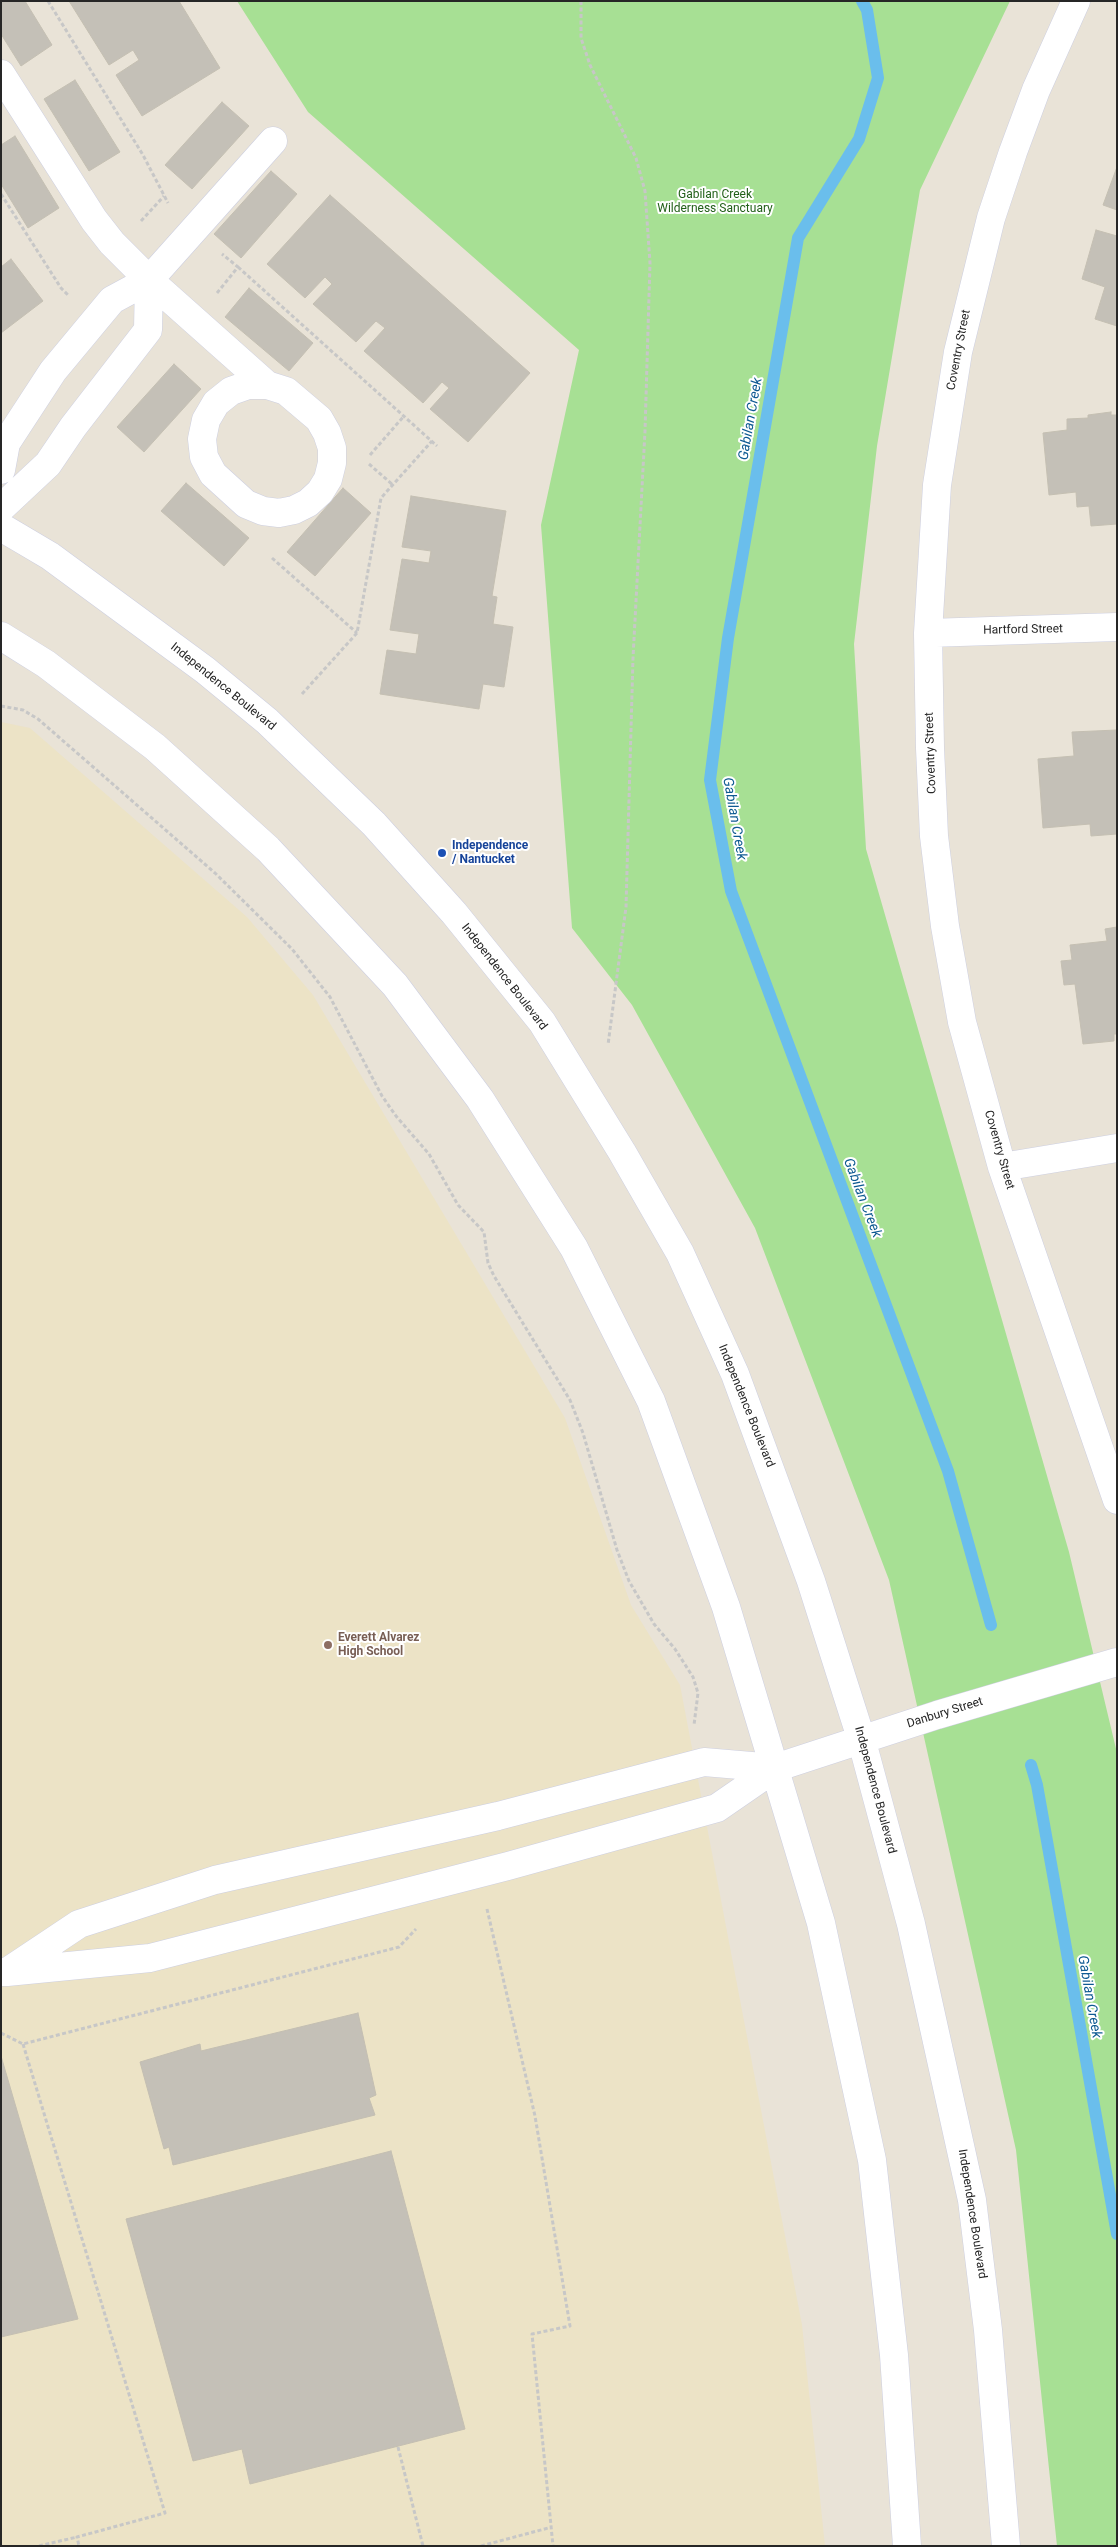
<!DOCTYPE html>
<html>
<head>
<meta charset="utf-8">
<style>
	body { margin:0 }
	#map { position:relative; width:1118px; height:2547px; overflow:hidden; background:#e9e3d7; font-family:Roboto,sans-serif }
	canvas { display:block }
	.frame { position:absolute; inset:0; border:2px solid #262626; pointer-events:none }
</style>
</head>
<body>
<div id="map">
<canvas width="1118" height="2547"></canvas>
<div class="frame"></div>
</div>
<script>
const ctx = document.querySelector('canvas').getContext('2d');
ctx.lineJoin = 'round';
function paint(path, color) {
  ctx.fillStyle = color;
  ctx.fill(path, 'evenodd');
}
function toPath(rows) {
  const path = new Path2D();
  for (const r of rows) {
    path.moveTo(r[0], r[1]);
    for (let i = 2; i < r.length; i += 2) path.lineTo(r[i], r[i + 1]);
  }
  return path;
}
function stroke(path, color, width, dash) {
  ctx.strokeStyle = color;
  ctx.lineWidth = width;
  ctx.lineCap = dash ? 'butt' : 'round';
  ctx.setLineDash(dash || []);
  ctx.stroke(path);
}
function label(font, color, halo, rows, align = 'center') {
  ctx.font = font + ' Roboto,sans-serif';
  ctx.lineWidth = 4;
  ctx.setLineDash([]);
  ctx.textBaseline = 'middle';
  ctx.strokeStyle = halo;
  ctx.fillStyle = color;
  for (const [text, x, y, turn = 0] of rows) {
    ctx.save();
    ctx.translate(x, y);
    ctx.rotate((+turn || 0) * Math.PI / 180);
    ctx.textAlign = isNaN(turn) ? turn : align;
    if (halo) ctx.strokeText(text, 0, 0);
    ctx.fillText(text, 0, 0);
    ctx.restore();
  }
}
const education = toPath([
	[1,722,30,728,247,917,313,995,565,1418,631,1605,680,1685,802,2325,825,2546,1,2546]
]);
const green = toPath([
	[237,1,1010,1,920,190,877,446,854,644,866,849,1069,1552,1117,1753,1117,2546,1057,2546,1016,2150,889,1580,755,1228,632,1005,572,928,541,525,579,350,308,112]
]);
const stream = toPath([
	[862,1,867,10,878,78,859,139,798,238,728,638,710,780,731,891,948,1471,991,1625],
	[1031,1765,1037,1785,1117,2234]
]);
const building = toPath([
	[1,1,25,1,52,45,21,66,1,34,1,1],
	[69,1,179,1,220,68,142,116,116,75,139,60,133,50,109,65,69,1],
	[75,80,120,152,89,171,44,99,75,80],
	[222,102,249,126,192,189,165,165,222,102],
	[15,136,59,208,28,228,1,184,1,145,15,136],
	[1117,167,1117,210,1103,205,1117,167],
	[271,171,297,194,241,258,214,234,271,171],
	[330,195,530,373,468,442,430,409,449,388,442,382,423,403,364,351,385,328,376,321,356,342,313,304,332,284,325,277,305,298,267,264,330,195],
	[1096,230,1117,236,1117,326,1095,319,1105,287,1082,279,1096,230],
	[11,259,43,301,1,333,1,267,11,259],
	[249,288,313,343,289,371,225,317,249,288],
	[174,364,201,389,144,452,117,427,174,364],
	[1111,412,1111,415,1117,415,1117,524,1091,526,1089,506,1077,507,1076,492,1049,495,1043,433,1067,430,1067,419,1088,418,1088,415,1111,412],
	[186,483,249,538,224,566,161,511,186,483],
	[343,488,371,513,315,576,287,552,343,488],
	[411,496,506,511,492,596,497,597,493,624,513,627,504,687,483,684,479,709,380,694,387,650,416,654,419,634,390,630,402,559,429,563,431,551,402,547,411,496],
	[1117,730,1117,834,1091,836,1090,824,1043,828,1038,759,1074,756,1072,732,1117,730],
	[1117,927,1117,1034,1114,1034,1114,1041,1083,1044,1075,984,1064,985,1061,961,1072,960,1070,945,1107,941,1105,929,1117,927],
	[358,2013,376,2095,369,2098,375,2115,173,2165,169,2147,164,2149,140,2062,200,2044,201,2051,358,2013],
	[1,2056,78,2319,1,2337,1,2056],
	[391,2151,465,2429,250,2484,242,2449,193,2461,126,2219,391,2151]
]);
const path = toPath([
	[48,1,143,155,168,203],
	[581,1,581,38,590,65,636,158,645,191,650,263,645,431,633,658,626,907,608,1045],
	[1,194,61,288,68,295],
	[141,221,164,196],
	[238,267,437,446],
	[217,293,238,267,222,254],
	[370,455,404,416],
	[369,464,393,485],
	[272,558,357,633],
	[302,694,357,633,381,498,432,441],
	[1,706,23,710,38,719,215,873,292,949,330,997,382,1096,396,1116,429,1154,458,1205,484,1232,488,1263,494,1276,570,1400,583,1433,617,1550,629,1581,654,1624,675,1649,693,1677,698,1693,694,1725],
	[487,1909,535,2116,570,2326,532,2334,553,2546],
	[1,2033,23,2044,399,1947,416,1929],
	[23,2044,165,2513,77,2537,79,2546],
	[398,2447,423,2546],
	[39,2546,77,2537],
	[481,2546,552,2527]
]);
const minor = toPath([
	[1076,1,1036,90,1013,152,991,218,958,352,937,485,928,633,930,748,934,836,945,926,962,1022,1002,1167,1117,1500],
	[1,74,94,220,112,243,149,280,267,385],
	[149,280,273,141],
	[248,385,267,385,286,391,319,419,327,433,332,448,332,463,328,479,320,492,308,503,294,510,279,513,263,511,246,504,213,474,204,457,202,439,206,420,216,403,231,391,248,385],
	[1,470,6,443,53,371,112,300,149,280,148,330,73,427,48,464,1,508],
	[1,527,50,556,205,670,267,721,374,824,454,913,542,1022,622,1152,680,1253,735,1374,811,1581,861,1738,911,1924,972,2200,988,2330,1006,2546],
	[928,633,1117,627],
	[1,636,46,664,155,747,268,849,395,985,480,1099,574,1248,651,1401,726,1607,821,1923,872,2160,894,2355,907,2546],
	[1002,1167,1117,1148],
	[775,1768,937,1715,1117,1662],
	[1,1972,7,1972,150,1958,508,1866,717,1808,775,1768,704,1762,498,1816,215,1880,79,1924,7,1972]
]);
const markers = [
	[442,853,5,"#1a4fb4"],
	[328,1645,5,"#8d6e63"]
];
const parkNames = [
	["Gabilan Creek",715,195],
	["Wilderness Sanctuary",715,209]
];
const streetNames = [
	["Coventry Street",959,350,-79],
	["Hartford Street",1023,630,-1],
	["Independence Boulevard",223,687,39],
	["Coventry Street",931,753,-92],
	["Independence Boulevard",504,977,52],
	["Coventry Street",999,1150,74],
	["Independence Boulevard",746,1406,68],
	["Danbury Street",945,1713,-17],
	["Independence Boulevard",875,1790,75],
	["Independence Boulevard",972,2214,81]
];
const transitNames = [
	["Independence",452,846],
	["/ Nantucket",452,860]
];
const educationNames = [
	["Everett Alvarez",338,1638],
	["High School",338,1652]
];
const waterNames = [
	["Gabilan Creek",751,419,-80],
	["Gabilan Creek",734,819,80],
	["Gabilan Creek",862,1198,69],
	["Gabilan Creek",1089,1997,80]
];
paint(education, '#ece3c6');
paint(green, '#a7e094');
stroke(stream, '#6abeec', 12);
paint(building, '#c4c0b7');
stroke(building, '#c4bfb2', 1);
stroke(minor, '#cdcfe0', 29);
stroke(path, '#c7c7c7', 3, [4, 2.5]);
stroke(minor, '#fff', 28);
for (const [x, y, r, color] of markers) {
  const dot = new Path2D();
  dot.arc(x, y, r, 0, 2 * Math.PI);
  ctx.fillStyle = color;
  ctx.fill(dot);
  stroke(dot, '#fff', 2);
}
label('12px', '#226019', '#fff', parkNames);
label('12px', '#262626', '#fff', streetNames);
label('bold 12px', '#164399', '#fff', transitNames, 'left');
label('bold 12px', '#785e54', '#fff', educationNames, 'left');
label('italic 14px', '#0e5a92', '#fff', waterNames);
</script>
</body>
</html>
